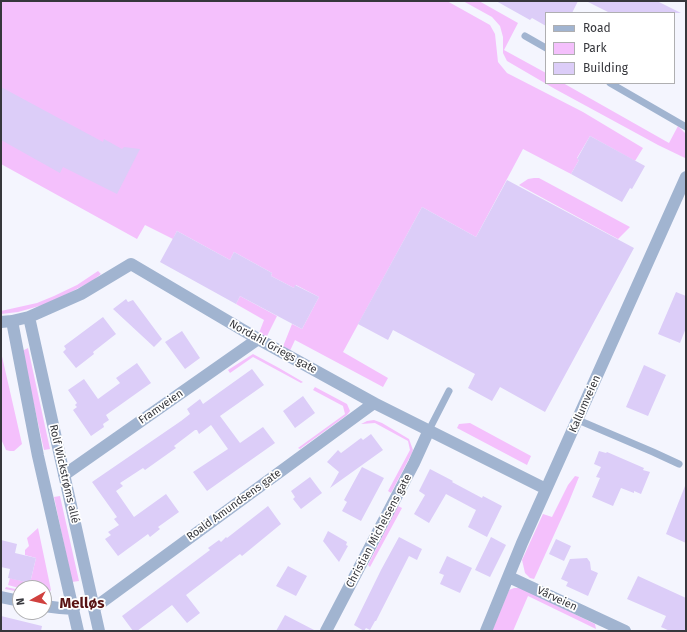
<!DOCTYPE html>
<html>
<head>
<meta charset="utf-8">
<style>
	body { margin:0 }
	#map { position:relative; width:687px; height:632px; overflow:hidden; background:#f4f5fe; font-family:"Fira Sans",sans-serif }
	canvas { display:block }
	.frame { position:absolute; inset:0; border:2px solid #36373c; pointer-events:none }
	.legend { position:absolute; left:545px; top:12px; width:130px; height:72px; box-sizing:border-box; background:#fff; border:1px solid #afafb1; margin:0; padding:5px 7px; list-style:none; font-size:12px; color:#36373c }
	.legend li { display:flex; align-items:center; gap:8px; height:20px }
	.legend b { width:20px; border:1px solid #afafb1 }
	.north { position:absolute; left:12px; top:580px; width:40px; height:40px; box-sizing:border-box; background:#fff; border:1px solid #afafb1; border-radius:50%; rotate:262deg; font-size:11px; font-weight:700; line-height:16px; text-align:center; color:#36373c }
	.north::after { content:''; display:block; margin:auto; width:14px; height:18px; background:#d0413e; clip-path:polygon(50% 0,100% 100%,50% 72%,0 100%) }
</style>
</head>
<body>
<div id="map">
<canvas width="687" height="632"></canvas>
<div class="frame"></div>
<ul class="legend">
<li><b style="height:5px;background:#a1b4d0"></b>Road</li>
<li><b style="height:11px;background:#f4c0fc"></b>Park</li>
<li><b style="height:11px;background:#dccdf8"></b>Building</li>
</ul>
<div class="north">N</div>
</div>
<script>
const ctx = document.querySelector('canvas').getContext('2d');
ctx.lineJoin = 'round';
function paint(path, color) {
  ctx.fillStyle = color;
  ctx.fill(path, 'evenodd');
}
function toPath(rows) {
  const path = new Path2D();
  for (const r of rows) {
    path.moveTo(r[0], r[1]);
    for (let i = 2; i < r.length; i += 2) path.lineTo(r[i], r[i + 1]);
  }
  return path;
}
function stroke(path, color, width, dash) {
  ctx.strokeStyle = color;
  ctx.lineWidth = width;
  ctx.lineCap = dash ? 'butt' : 'round';
  ctx.setLineDash(dash || []);
  ctx.stroke(path);
}
function label(font, color, halo, rows, align = 'center') {
  ctx.font = font + ' "Fira Sans",sans-serif';
  ctx.lineWidth = 3.5;
  ctx.setLineDash([]);
  ctx.textBaseline = 'middle';
  ctx.strokeStyle = halo;
  ctx.fillStyle = color;
  for (const [text, x, y, turn = 0] of rows) {
    ctx.save();
    ctx.translate(x, y);
    ctx.rotate((+turn || 0) * Math.PI / 180);
    ctx.textAlign = isNaN(turn) ? turn : align;
    if (halo) ctx.strokeText(text, 0, 0);
    ctx.fillText(text, 0, 0);
    ctx.restore();
  }
}
const green = toPath([
	[1,1,447,1,490,25,495,34,498,62,507,73,583,112,643,148,635,161,590,136,577,158,579,160,571,174,523,149,476,237,422,207,343,352,388,378,383,387,295,340,289,353,282,349,292,324,302,329,319,297,296,285,294,288,271,276,272,273,234,252,230,260,177,231,173,239,145,225,137,239,1,164],
	[463,1,479,1,518,23,504,50,546,73,546,83,563,83,669,143,678,126,686,134,685,158,658,145,555,89,507,61,503,53,503,37,500,26,492,17],
	[534,178,539,178,630,227,618,239,519,185,528,179],
	[98,271,101,274,92,281,50,303,18,312,1,314,1,311,37,303,54,296,77,285],
	[240,296,277,316,266,338,259,333,264,320,236,304],
	[28,348,50,449,44,450,22,351],
	[1,352,22,444,14,451,10,451,6,450,1,439],
	[253,354,279,368,303,382,301,383,253,357,230,373,228,370],
	[315,387,347,404,350,411,347,415,300,449,298,448,345,414,343,406,313,390],
	[374,420,382,423,409,439,413,450,412,453,391,493,388,491,410,450,408,441,375,423,361,424,367,421],
	[470,423,531,456,527,465,457,428,459,424],
	[575,476,579,477,568,504,535,577,534,579,530,578,525,573,522,560,543,514,552,517,568,485],
	[60,496,79,581,72,582,54,497],
	[398,506,402,508,370,567,368,565],
	[38,528,51,590,46,596,44,595,44,588,20,588,20,592,5,589,6,587,20,590,19,588,8,585,10,578,30,583,36,558,25,555,25,550,29,546,27,538],
	[514,588,521,588,595,624,596,629,528,596,513,631,492,631,509,590]
]);
const building = toPath([
	[496,1,578,1,572,13,546,13,546,26,532,18,530,20],
	[586,1,657,1,681,13,610,13],
	[1,87,103,142,104,139,122,149,124,147,140,149,117,194,63,167,60,173,1,140],
	[590,136,645,166,632,189,630,188,622,202,571,174,579,160,577,159],
	[507,180,634,248,545,412,500,387,492,401,468,388,475,374,393,330,388,340,358,324,422,207,476,237],
	[177,231,230,260,234,252,272,273,271,276,294,288,295,285,319,297,302,329,240,296,236,304,160,262],
	[676,292,686,296,686,328,680,343,658,334],
	[126,299,128,302,133,300,162,339,154,347,113,309],
	[103,317,116,334,93,352,94,354,76,368,63,352,66,349,64,346],
	[182,331,200,358,185,369,165,342],
	[137,363,151,383,106,415,109,420,103,424,104,427,91,436,73,410,77,407,75,405,77,403,68,390,84,379,98,399,120,383,116,378],
	[644,365,666,375,648,416,626,407],
	[252,369,264,385,220,416,240,443,263,427,275,443,207,491,193,472,228,449,211,425,199,434,197,430,195,430,174,446,176,448,145,470,143,468,120,483,123,486,116,491,134,517,166,494,179,512,158,527,160,529,150,537,148,534,118,556,105,539,111,535,108,532,119,525,114,519,117,517,92,482,181,421,190,414,187,409,200,399,203,404],
	[303,396,315,413,295,428,283,411],
	[371,434,383,450,330,488,339,472,327,462,338,450,341,453,361,438,363,440],
	[599,451,606,453,607,452,644,468,643,470,650,472,641,494,634,491,634,493,621,488,613,506,592,497,600,478,596,477,601,467,594,464],
	[362,467,384,478,361,521,342,511,347,502,344,500],
	[430,469,453,481,452,482,482,498,483,496,502,506,487,537,468,527,476,510,446,494,429,523,414,514,425,495,419,491],
	[310,477,322,493,301,509,293,499,295,497,291,491],
	[685,486,686,486,686,543,666,534],
	[268,506,281,524,242,556,240,554,186,595,200,613,187,623,172,605,137,631,133,631,122,616,210,550,208,548,219,540,221,542,226,537,227,538],
	[328,531,347,542,346,545,348,546,339,562,323,541],
	[399,537,422,549,417,560,409,556,376,621,375,621,370,630,366,628,364,631,354,625,381,570],
	[491,537,506,545,490,577,475,570],
	[556,539,571,546,564,561,549,554],
	[1,540,17,544,15,553,36,558,30,583,8,578,10,569,1,567],
	[447,556,472,568,460,593,440,584,444,575,439,573],
	[587,558,590,562,591,570,598,573,588,596,566,586,568,582,561,579,570,559],
	[288,566,307,576,296,596,276,586],
	[638,576,686,598,686,631,670,631,661,627,666,616,627,599],
	[285,615,316,631,276,631],
	[1,616,42,626,41,631,1,631]
]);
const lane = toPath([
	[525,36,546,48],
	[610,83,686,127],
	[578,420,653,452,679,464],
	[429,430,449,391]
]);
const street = toPath([
	[29,317,99,631],
	[12,321,38,456,78,631],
	[1,322,12,321,29,317,81,294,131,264,258,339,374,403,546,489],
	[64,475,258,339],
	[509,577,625,631],
	[1,597,20,601],
	[44,606,60,608,74,609],
	[94,608,374,403],
	[326,631,414,463,429,430],
	[486,631,522,543,686,177]
]);
const streetNames = [
	["Nordahl Griegs gate",273,347,29],
	["Kallumveien",585,404,-66],
	["Framveien",161,407,-35],
	["Rolf Wickstrøms allé",64,474,77],
	["Roald Amundsens gate",234,505,-36],
	["Christian Michelsens gate",379,531,-62],
	["Vårveien",557,599,25]
];
const districtNames = [
	["Melløs",82,604]
];
paint(green, '#f4c0fc');
paint(building, '#dccdf8');
stroke(lane, '#a1b4d0', 7);
stroke(street, '#a1b4d0', 12);
label('11px', '#36373c', '#fff', streetNames);
label('bold 15px', '#581313', '#fff', districtNames);
</script>
</body>
</html>
